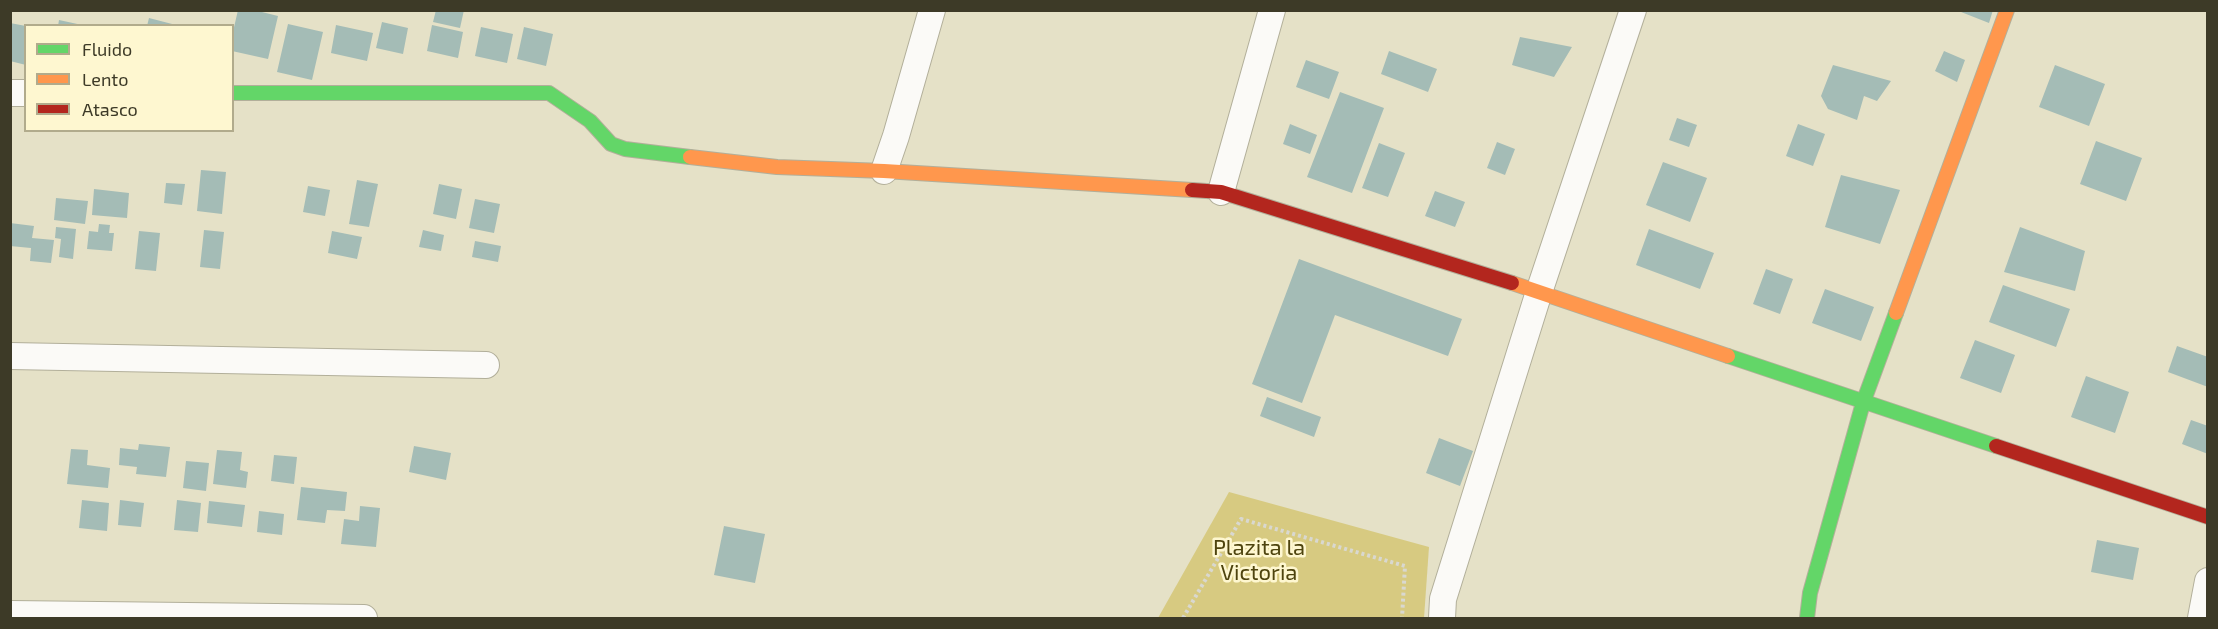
<!DOCTYPE html>
<html>
<head>
<meta charset="utf-8">
<style>
	body { margin:0 }
	#map { position:relative; width:2218px; height:629px; overflow:hidden; background:#e5e1c7; font-family:"Exo 2",sans-serif }
	canvas { display:block }
	.frame { position:absolute; inset:0; border:12px solid #3d3a27; pointer-events:none }
	.legend { position:absolute; left:24px; top:24px; width:210px; height:108px; box-sizing:border-box; background:#fef7d0; border:2px solid #b1ab8c; margin:0; padding:8px 10px; list-style:none; font-size:18px; color:#3d3a27 }
	.legend li { display:flex; align-items:center; gap:12px; height:30px }
	.legend b { width:30px; border:2px solid #b1ab8c }
</style>
</head>
<body>
<div id="map">
<canvas width="2218" height="629"></canvas>
<div class="frame"></div>
<ul class="legend">
<li><b style="height:8px;background:#63d668"></b>Fluido</li>
<li><b style="height:8px;background:#ff974d"></b>Lento</li>
<li><b style="height:8px;background:#b3261e"></b>Atasco</li>
</ul>
</div>
<script>
const ctx = document.querySelector('canvas').getContext('2d');
ctx.lineJoin = 'round';
function paint(path, color) {
  ctx.fillStyle = color;
  ctx.fill(path, 'evenodd');
}
function toPath(rows) {
  const path = new Path2D();
  for (const r of rows) {
    path.moveTo(r[0], r[1]);
    for (let i = 2; i < r.length; i += 2) path.lineTo(r[i], r[i + 1]);
  }
  return path;
}
function stroke(path, color, width, dash) {
  ctx.strokeStyle = color;
  ctx.lineWidth = width;
  ctx.lineCap = dash ? 'butt' : 'round';
  ctx.setLineDash(dash || []);
  ctx.stroke(path);
}
function label(font, color, halo, rows, align = 'center') {
  ctx.font = font + ' "Exo 2",sans-serif';
  ctx.lineWidth = 5;
  ctx.setLineDash([]);
  ctx.textBaseline = 'middle';
  ctx.strokeStyle = halo;
  ctx.fillStyle = color;
  for (const [text, x, y, turn = 0] of rows) {
    ctx.save();
    ctx.translate(x, y);
    ctx.rotate((+turn || 0) * Math.PI / 180);
    ctx.textAlign = isNaN(turn) ? turn : align;
    if (halo) ctx.strokeText(text, 0, 0);
    ctx.fillText(text, 0, 0);
    ctx.restore();
  }
}
const green = toPath([
	[1229,492,1429,547,1424,618,1158,618]
]);
const building = toPath([
	[238,10,254,10,278,16,268,59,232,51,232,36],
	[436,10,464,10,460,28,433,22],
	[1956,10,1993,10,1989,23],
	[149,18,176,25,176,26,147,26],
	[59,20,82,25,82,26,58,26],
	[382,22,408,28,403,54,376,48],
	[10,23,26,26,26,65,10,61],
	[288,24,323,32,312,80,277,72],
	[336,25,373,33,367,61,331,53],
	[432,25,463,32,458,58,427,51],
	[481,27,513,34,507,63,475,56],
	[524,27,553,34,546,66,517,59],
	[1520,37,1572,47,1554,77,1512,65],
	[1389,51,1437,69,1428,92,1381,74],
	[1944,51,1965,60,1957,82,1935,71],
	[1306,60,1339,72,1329,99,1296,87],
	[1833,65,1891,81,1877,101,1864,96,1857,120,1828,109,1821,96],
	[2055,65,2105,84,2089,126,2039,107],
	[1340,92,1384,108,1352,193,1307,177],
	[1677,118,1697,125,1689,147,1669,140],
	[1290,124,1317,135,1310,154,1283,144],
	[1798,124,1825,134,1813,166,1786,156],
	[2096,141,2142,158,2126,201,2080,184],
	[1497,142,1515,149,1505,175,1487,168],
	[1379,143,1405,153,1388,197,1362,188],
	[1663,162,1707,178,1690,222,1646,205],
	[201,170,226,172,222,214,197,211],
	[1841,175,1900,190,1880,244,1825,227],
	[357,180,378,184,369,227,349,224],
	[166,183,185,184,182,205,164,203],
	[439,184,462,189,456,219,433,214],
	[308,186,330,190,325,216,303,212],
	[94,189,129,193,127,218,92,215],
	[1435,191,1465,202,1455,227,1425,216],
	[56,198,88,201,85,224,54,220],
	[475,199,500,204,494,233,469,228],
	[10,223,34,226,32,238,54,240,51,263,30,261,31,248,10,246],
	[99,224,110,225,109,233,114,233,112,251,87,249,89,231,98,232],
	[56,227,76,229,73,259,59,257,61,239,55,238],
	[2020,227,2085,251,2075,291,2004,272],
	[1649,229,1714,253,1700,289,1636,265],
	[204,230,224,232,220,269,200,267],
	[423,230,444,235,441,251,419,247],
	[139,231,160,233,156,271,135,269],
	[332,231,362,237,357,259,328,253],
	[475,241,501,246,498,262,472,257],
	[1299,259,1462,319,1448,356,1335,315,1302,403,1252,384],
	[1766,269,1793,279,1780,314,1753,304],
	[2003,285,2070,309,2056,347,1989,322],
	[1825,289,1874,307,1861,341,1812,323],
	[1975,340,2015,355,2001,393,1960,378],
	[2177,346,2208,357,2208,387,2168,372],
	[2086,376,2129,392,2115,433,2071,417],
	[1267,397,1321,417,1314,437,1260,416],
	[2191,420,2208,426,2208,454,2182,444],
	[1439,438,1473,451,1460,486,1426,473],
	[139,444,170,447,166,477,136,474,137,467,119,465,120,448,138,450],
	[414,446,451,453,446,480,409,472],
	[71,449,88,450,87,465,110,468,108,488,67,484],
	[217,450,242,452,240,470,248,472,246,488,213,484],
	[274,455,297,457,294,484,271,481],
	[186,461,209,463,206,491,183,488],
	[301,487,347,492,345,511,327,510,325,523,297,520],
	[82,500,109,503,107,531,79,528],
	[120,500,144,503,141,527,118,525],
	[177,500,201,503,198,532,174,530],
	[209,501,245,505,242,527,207,523],
	[360,506,380,508,376,547,341,544,344,519,359,521],
	[259,511,284,514,282,535,257,532],
	[724,526,765,534,755,583,714,575],
	[2097,540,2139,548,2133,580,2091,572]
]);
const path = toPath([
	[1183,618,1241,519,1405,566,1402,618]
]);
const street = toPath([
	[10,93,26,93],
	[884,171,896,136,932,10],
	[1221,192,1272,10],
	[10,356,486,365],
	[10,614,364,618],
	[1442,618,1443,599,1539,292,1633,10],
	[2201,618,2208,581]
]);
const fast = toPath([
	[232,93,549,93,590,121,611,144,625,149,690,157],
	[1728,356,1996,446],
	[1807,618,1810,593,1863,403,1896,313]
]);
const slow = toPath([
	[690,157,777,167,884,171,1192,190],
	[1512,283,1728,356],
	[1896,313,2007,10]
]);
const jam = toPath([
	[1192,190,1221,192,1512,283],
	[1996,446,2208,517]
]);
const parkNames = [
	["Plazita la",1259,548],
	["Victoria",1259,573]
];
paint(green, '#d7ca81');
paint(building, '#a4bcb6');
stroke(street, '#b2af9a', 28);
stroke(fast, '#b2af9a', 16);
stroke(slow, '#b2af9a', 16);
stroke(jam, '#b2af9a', 16);
stroke(path, '#d9d8d0', 4, [3, 3]);
stroke(street, '#fbfaf7', 26);
stroke(fast, '#63d668', 14);
stroke(slow, '#ff974d', 14);
stroke(jam, '#b3261e', 14);
label('22px', '#4e440e', '#fef7d0', parkNames);
</script>
</body>
</html>
